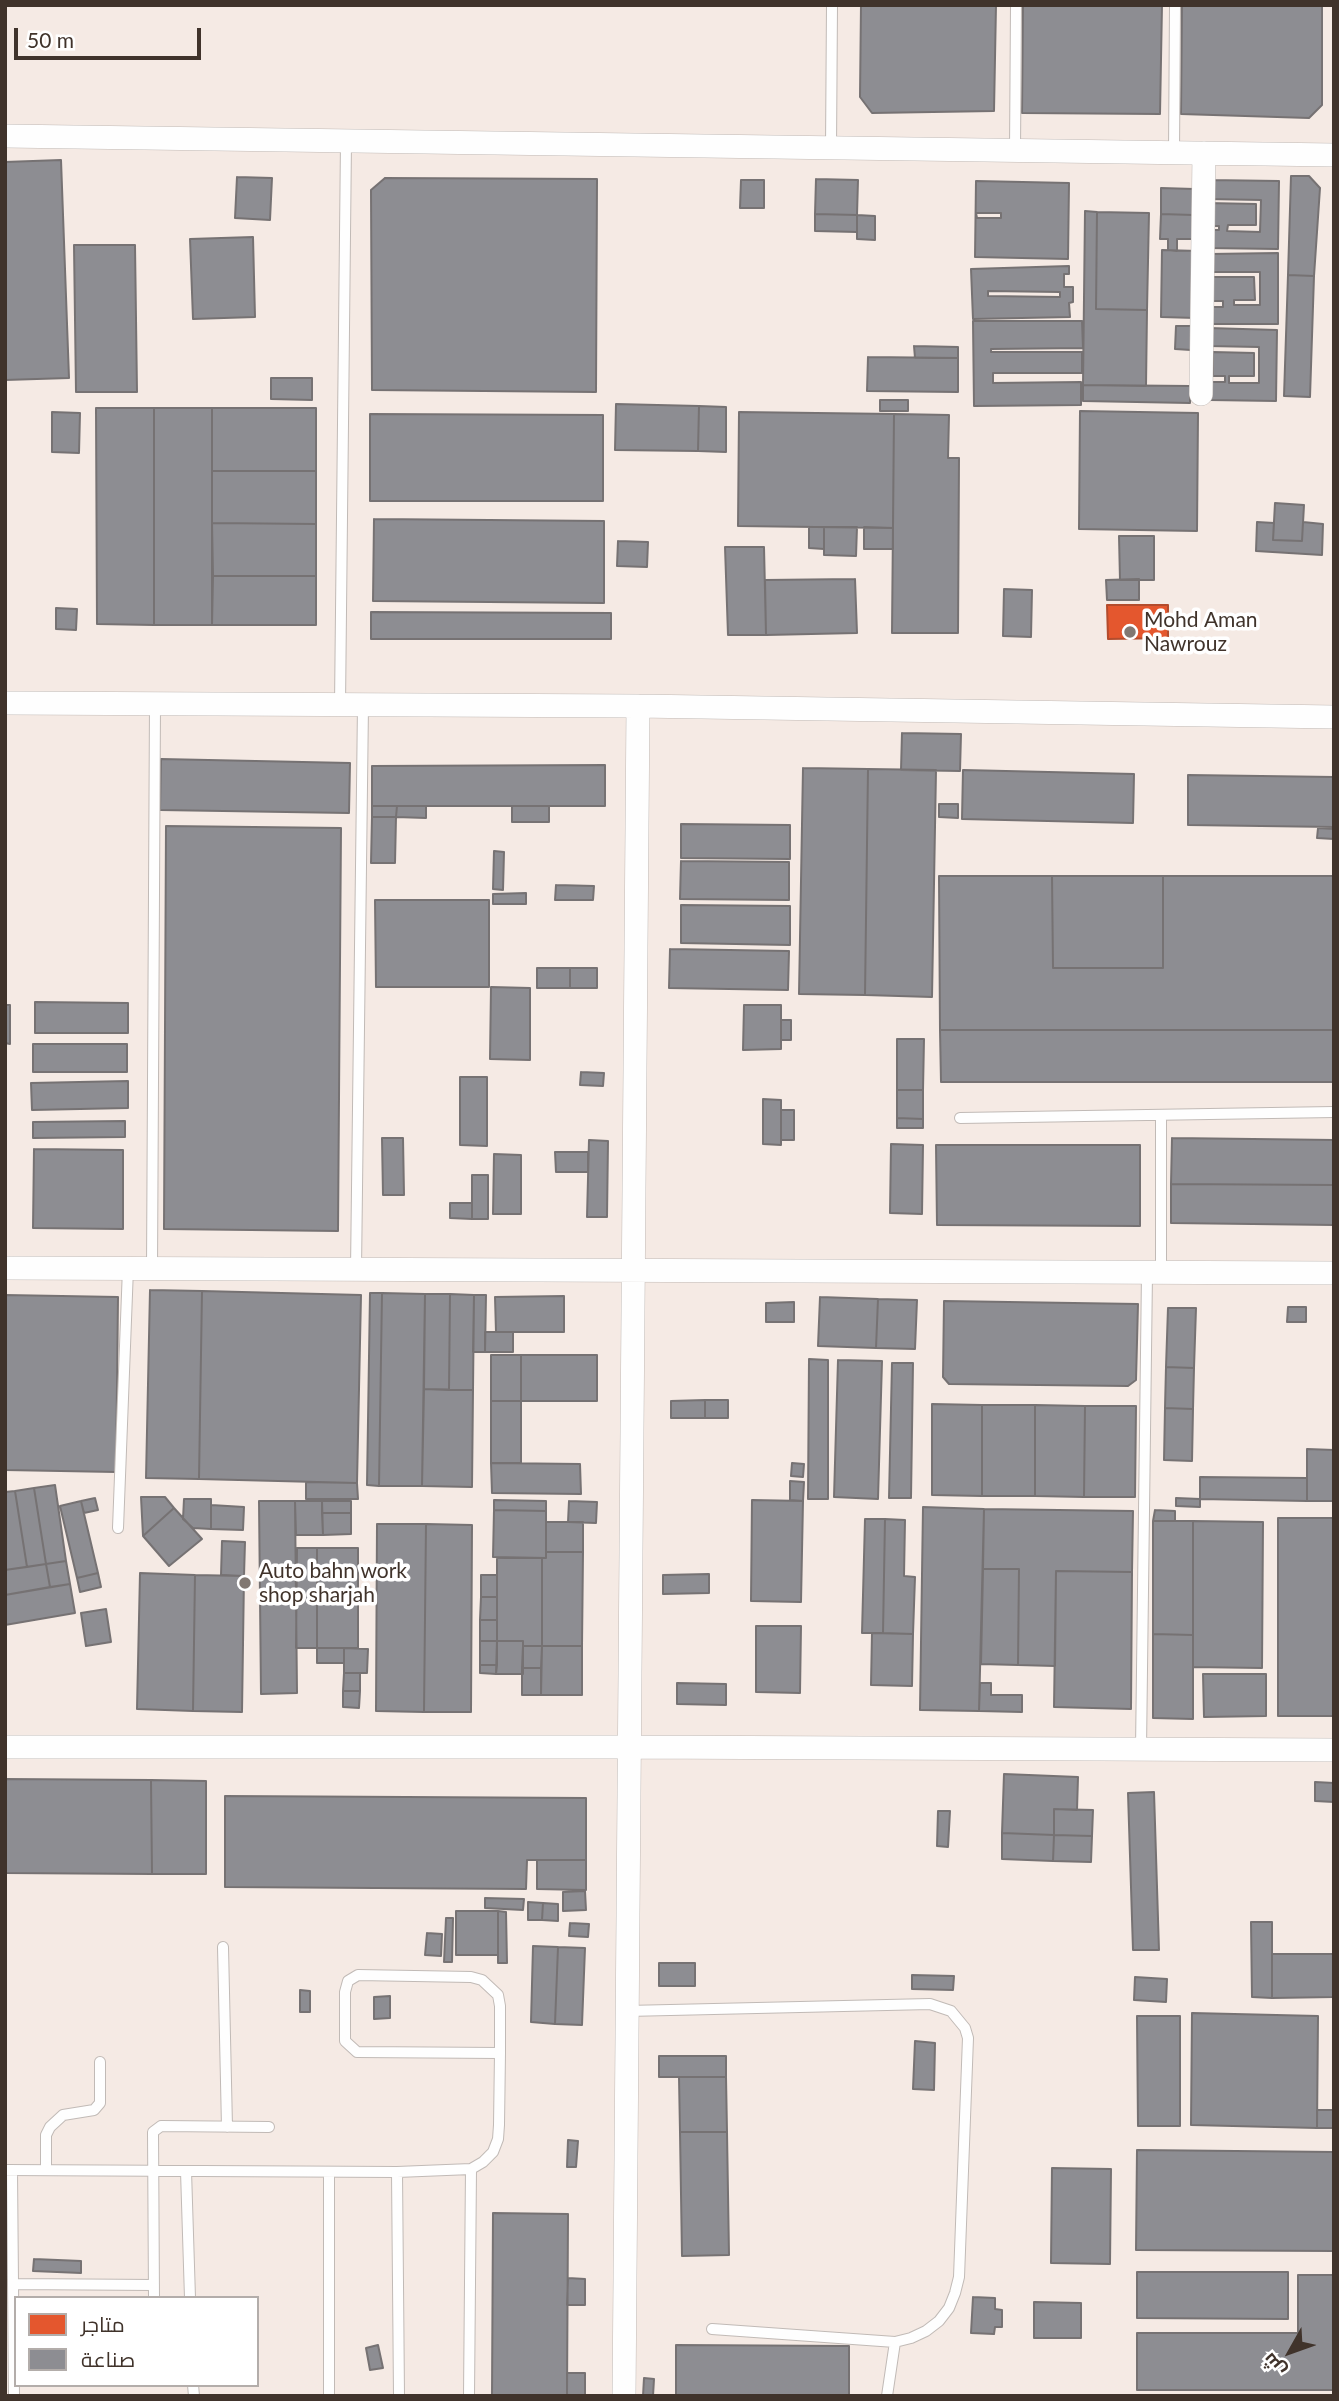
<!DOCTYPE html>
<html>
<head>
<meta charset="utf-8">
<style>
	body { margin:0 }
	#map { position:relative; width:1339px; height:2401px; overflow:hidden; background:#fbf8f6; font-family:Lato,Cairo,sans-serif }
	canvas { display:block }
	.frame { position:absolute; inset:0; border:7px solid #40332b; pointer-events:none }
	.legend { position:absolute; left:14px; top:2296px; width:245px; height:91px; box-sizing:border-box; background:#fff; border:2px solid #b3adaa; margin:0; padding:9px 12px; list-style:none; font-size:21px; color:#40332b }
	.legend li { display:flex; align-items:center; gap:14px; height:35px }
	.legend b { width:35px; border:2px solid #b3adaa }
	.north { position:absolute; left:1255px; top:2317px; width:70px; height:70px; -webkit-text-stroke:5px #fff; paint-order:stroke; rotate:230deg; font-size:19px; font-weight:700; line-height:28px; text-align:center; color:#40332b }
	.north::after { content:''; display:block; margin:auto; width:24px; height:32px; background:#40332b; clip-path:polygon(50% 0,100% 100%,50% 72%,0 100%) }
	.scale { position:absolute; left:14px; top:28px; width:187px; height:32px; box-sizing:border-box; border:4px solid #40332b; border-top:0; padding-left:9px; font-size:21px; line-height:24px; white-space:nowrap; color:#40332b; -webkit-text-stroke:5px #fff; paint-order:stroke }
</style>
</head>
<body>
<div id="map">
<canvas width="1339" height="2401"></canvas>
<div class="frame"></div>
<ul class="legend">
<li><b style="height:19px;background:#e4572e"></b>متاجر</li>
<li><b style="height:19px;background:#8d8d92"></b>صناعة</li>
</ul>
<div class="north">ش</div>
<div class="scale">50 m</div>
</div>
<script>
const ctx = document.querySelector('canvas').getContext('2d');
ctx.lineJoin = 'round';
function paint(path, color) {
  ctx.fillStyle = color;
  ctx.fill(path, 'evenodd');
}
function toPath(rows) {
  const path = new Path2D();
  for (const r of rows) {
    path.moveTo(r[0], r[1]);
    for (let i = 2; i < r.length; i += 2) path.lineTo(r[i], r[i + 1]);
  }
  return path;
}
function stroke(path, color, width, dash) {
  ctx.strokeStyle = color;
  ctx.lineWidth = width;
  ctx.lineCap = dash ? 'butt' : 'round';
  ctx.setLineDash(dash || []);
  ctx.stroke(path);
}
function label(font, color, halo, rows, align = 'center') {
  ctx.font = font + ' Lato,sans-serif';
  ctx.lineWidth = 7;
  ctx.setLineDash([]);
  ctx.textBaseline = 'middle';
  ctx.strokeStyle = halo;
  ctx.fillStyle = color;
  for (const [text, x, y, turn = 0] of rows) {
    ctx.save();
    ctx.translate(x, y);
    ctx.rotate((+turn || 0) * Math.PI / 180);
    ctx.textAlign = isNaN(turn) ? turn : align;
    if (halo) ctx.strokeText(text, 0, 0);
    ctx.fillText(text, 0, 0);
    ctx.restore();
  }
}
const built = toPath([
	[5,5,1334,5,1334,2396,5,2396],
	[16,2298,257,2298,257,2385,16,2385]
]);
const shops = toPath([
	[1107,605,1168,605,1168,638,1108,639,1107,605]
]);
const industry = toPath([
	[861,5,996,5,994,111,872,113,860,97,861,5],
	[1023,5,1162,5,1160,114,1022,113,1023,5],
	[1182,5,1322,5,1322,105,1309,118,1181,114,1182,5],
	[61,160,69,378,5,380,5,162,61,160],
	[1291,176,1309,176,1320,188,1314,276,1288,275,1291,176],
	[237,177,272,178,270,220,235,218,237,177],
	[385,178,597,179,596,392,372,390,371,190,385,178],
	[816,179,858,180,857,215,815,214,816,179],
	[741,180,764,180,764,208,740,208,741,180],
	[1208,180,1279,181,1278,249,1207,248,1207,230,1219,230,1219,226,1206,226,1206,203,1256,204,1256,225,1228,225,1227,231,1260,232,1261,200,1207,199,1208,180],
	[976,181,1069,183,1068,259,975,257,976,181],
	[976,213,1001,213,1001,218,977,218,976,213],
	[1161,188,1194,189,1193,215,1161,214,1161,188],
	[1085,211,1097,212,1096,309,1147,310,1146,386,1083,385,1085,211],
	[1097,212,1149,213,1147,310,1096,309,1097,212],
	[815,214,857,215,857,232,815,231,815,214],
	[1161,214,1193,215,1193,239,1177,239,1177,251,1168,250,1168,239,1160,239,1161,214],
	[857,215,875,216,875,240,857,239,857,215],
	[253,237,255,317,193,319,190,239,253,237],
	[74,245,135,245,137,392,76,392,74,245],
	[1162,250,1198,251,1196,318,1161,317,1162,250],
	[1278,253,1278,324,1210,324,1210,307,1223,307,1223,301,1211,301,1211,277,1254,277,1255,300,1234,300,1234,305,1260,305,1260,272,1211,272,1210,254,1278,253],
	[1069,266,1069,274,1064,274,1064,287,1073,287,1073,302,1069,303,1070,317,973,319,971,269,1069,266],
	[988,291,1060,292,1060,297,988,296,988,291],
	[1288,275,1314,276,1310,397,1284,396,1288,275],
	[973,321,1082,321,1083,348,991,349,991,352,1082,352,1082,373,993,373,993,383,1081,382,1081,405,974,406,973,321],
	[1176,326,1192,326,1191,350,1175,349,1176,326],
	[1208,328,1277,330,1276,401,1210,400,1210,382,1225,382,1225,376,1213,376,1213,352,1254,353,1254,376,1229,376,1229,383,1259,383,1259,347,1208,346,1208,328],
	[914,346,958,347,958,358,915,358,914,346],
	[868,357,958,358,958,392,867,391,868,357],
	[271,378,312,378,312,400,271,399,271,378],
	[1083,385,1190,386,1190,403,1083,401,1083,385],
	[880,400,908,400,908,411,880,411,880,400],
	[616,404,699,406,698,451,615,450,616,404],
	[699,406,726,407,726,452,698,451,699,406],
	[96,408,154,408,154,625,97,624,96,408],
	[154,408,212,408,212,625,154,625,154,408],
	[212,408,316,408,316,471,212,471,212,408],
	[1080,411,1198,413,1197,531,1079,529,1080,411],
	[52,412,80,413,79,453,52,452,52,412],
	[739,412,894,414,893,528,738,526,739,412],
	[370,414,603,415,603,501,370,501,370,414],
	[894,414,949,415,948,458,959,458,958,633,892,633,894,414],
	[212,471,316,471,316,524,212,523,212,471],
	[1275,503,1304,505,1302,541,1273,540,1275,503],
	[374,519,604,521,604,603,373,601,374,519],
	[1257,522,1274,523,1273,540,1302,541,1303,522,1323,524,1322,555,1256,551,1257,522],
	[212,523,316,524,316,576,213,576,212,523],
	[809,527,824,527,824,549,809,548,809,527],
	[824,527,857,527,856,556,824,555,824,527],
	[864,527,893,528,893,549,864,549,864,527],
	[1119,536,1154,536,1154,580,1120,580,1119,536],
	[618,541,648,542,647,567,617,566,618,541],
	[725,547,764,547,766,635,728,635,725,547],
	[213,576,316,576,316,625,212,625,213,576],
	[855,579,857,633,766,635,765,580,855,579],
	[1139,579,1139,600,1107,600,1106,580,1139,579],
	[1004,589,1032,590,1031,637,1003,636,1004,589],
	[56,608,77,609,76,630,56,629,56,608],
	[371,612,611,613,611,639,371,639,371,612],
	[902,733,961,734,960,771,901,770,902,733],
	[161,759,350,763,349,813,160,810,161,759],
	[605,765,605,806,372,806,372,766,605,765],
	[803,768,868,769,865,995,799,994,803,768],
	[868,769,936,770,932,997,865,995,868,769],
	[963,770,1134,774,1133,823,962,819,963,770],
	[1188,775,1334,777,1334,827,1188,825,1188,775],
	[939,804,958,804,958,818,939,817,939,804],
	[372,806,397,806,396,817,372,817,372,806],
	[397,806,426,806,426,818,396,817,397,806],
	[512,806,549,806,549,822,512,822,512,806],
	[372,817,396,817,395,863,371,863,372,817],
	[681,824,790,825,790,859,681,858,681,824],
	[166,826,341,828,338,1231,164,1229,166,826],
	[1318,828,1334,829,1334,839,1317,838,1318,828],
	[494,851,504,852,503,890,493,889,494,851],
	[681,861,789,862,789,900,680,899,681,861],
	[939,876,1052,876,1053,968,1163,968,1163,876,1334,876,1334,1030,940,1030,939,876],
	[1052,876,1163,876,1163,968,1053,968,1052,876],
	[556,885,594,886,593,900,555,900,556,885],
	[526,893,526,904,493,904,493,894,526,893],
	[375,900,489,900,489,987,376,987,375,900],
	[681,905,790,906,790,945,681,943,681,905],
	[670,949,789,951,788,990,669,988,670,949],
	[537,968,570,968,570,988,537,988,537,968],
	[570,968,597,968,597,988,570,988,570,968],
	[491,987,530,988,530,1060,490,1059,491,987],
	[35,1002,128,1003,128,1033,35,1033,35,1002],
	[5,1005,10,1005,10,1044,5,1043,5,1005],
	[744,1005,781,1005,781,1049,743,1050,744,1005],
	[781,1020,791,1020,791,1040,781,1040,781,1020],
	[940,1030,1334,1030,1334,1082,941,1082,940,1030],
	[897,1039,924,1039,923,1090,897,1090,897,1039],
	[33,1044,127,1044,127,1072,33,1072,33,1044],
	[581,1072,604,1073,603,1086,580,1085,581,1072],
	[460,1077,487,1077,487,1146,460,1145,460,1077],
	[128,1081,128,1108,32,1110,31,1083,128,1081],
	[897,1090,923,1090,923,1119,897,1118,897,1090],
	[763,1099,781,1100,781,1145,763,1144,763,1099],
	[781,1110,794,1110,794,1140,781,1140,781,1110],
	[897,1118,923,1119,923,1128,897,1128,897,1118],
	[125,1121,125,1137,33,1138,33,1122,125,1121],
	[382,1138,403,1138,404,1195,383,1195,382,1138],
	[1172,1138,1334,1140,1334,1185,1171,1184,1172,1138],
	[589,1140,608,1141,607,1217,587,1217,589,1140],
	[891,1144,923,1145,922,1214,890,1213,891,1144],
	[936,1145,1140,1145,1140,1226,937,1225,936,1145],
	[34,1149,123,1150,123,1229,33,1228,34,1149],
	[555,1152,588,1152,588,1172,556,1172,555,1152],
	[494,1154,521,1155,521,1214,493,1214,494,1154],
	[472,1175,488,1175,488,1219,472,1219,472,1175],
	[1171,1184,1334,1185,1334,1225,1171,1223,1171,1184],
	[450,1203,472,1203,472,1219,450,1218,450,1203],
	[150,1290,202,1291,199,1479,146,1478,150,1290],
	[202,1291,361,1295,357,1483,199,1479,202,1291],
	[370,1293,382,1293,379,1486,367,1485,370,1293],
	[382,1293,425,1294,422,1486,379,1486,382,1293],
	[425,1294,450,1294,449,1390,424,1389,425,1294],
	[450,1294,474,1295,473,1390,449,1390,450,1294],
	[5,1295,118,1297,116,1472,5,1470,5,1295],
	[474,1295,486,1295,485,1352,473,1352,474,1295],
	[564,1296,564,1332,496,1332,495,1297,564,1296],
	[820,1297,878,1299,876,1348,818,1346,820,1297],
	[878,1299,917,1300,915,1349,876,1348,878,1299],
	[944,1301,1138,1304,1136,1380,1128,1386,949,1384,943,1377,944,1301],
	[794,1302,794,1322,766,1322,766,1303,794,1302],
	[1288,1307,1306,1307,1306,1322,1287,1322,1288,1307],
	[1168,1308,1196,1308,1194,1368,1166,1367,1168,1308],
	[485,1332,513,1332,513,1352,485,1352,485,1332],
	[491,1355,521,1355,521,1401,491,1401,491,1355],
	[521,1355,597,1355,597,1401,521,1401,521,1355],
	[809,1359,828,1360,828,1499,808,1499,809,1359],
	[838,1360,882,1361,878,1499,834,1497,838,1360],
	[892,1363,913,1363,911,1498,889,1498,892,1363],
	[1166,1367,1194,1368,1193,1409,1165,1408,1166,1367],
	[424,1389,473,1390,472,1487,422,1486,424,1389],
	[705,1400,705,1418,671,1418,671,1401,705,1400],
	[705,1400,728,1400,728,1418,705,1418,705,1400],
	[491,1401,521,1401,521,1463,491,1463,491,1401],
	[932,1404,982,1405,982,1496,932,1495,932,1404],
	[982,1405,1035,1405,1035,1496,982,1496,982,1405],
	[1035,1405,1085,1406,1084,1497,1035,1496,1035,1405],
	[1085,1406,1136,1406,1135,1497,1084,1497,1085,1406],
	[1165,1408,1193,1409,1192,1461,1164,1460,1165,1408],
	[1307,1449,1334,1450,1334,1501,1307,1501,1307,1449],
	[491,1463,580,1464,581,1494,492,1493,491,1463],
	[792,1463,804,1464,803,1477,791,1476,792,1463],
	[1200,1477,1307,1478,1307,1501,1200,1499,1200,1477],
	[790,1481,804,1482,803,1501,790,1500,790,1481],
	[306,1482,357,1483,358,1499,306,1499,306,1482],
	[55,1485,66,1561,46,1564,34,1488,55,1485],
	[34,1488,46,1564,27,1567,15,1491,34,1488],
	[15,1491,27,1567,5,1570,5,1492,15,1491],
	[141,1497,165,1497,174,1508,143,1536,141,1497],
	[95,1498,98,1510,84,1513,81,1501,95,1498],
	[1176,1498,1200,1499,1200,1507,1176,1506,1176,1498],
	[184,1499,211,1499,211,1529,193,1528,183,1519,184,1499],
	[494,1500,546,1501,546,1511,494,1510,494,1500],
	[752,1500,803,1501,801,1602,751,1601,752,1500],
	[81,1501,98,1573,77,1578,60,1506,81,1501],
	[259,1501,295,1501,297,1693,261,1694,259,1501],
	[295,1501,322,1501,323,1535,296,1535,295,1501],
	[322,1501,351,1501,351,1513,322,1513,322,1501],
	[569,1501,597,1502,596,1523,568,1522,569,1501],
	[211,1505,244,1507,243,1530,211,1529,211,1505],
	[923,1507,984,1509,979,1711,920,1710,923,1507],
	[174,1508,202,1539,169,1566,143,1536,174,1508],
	[984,1509,1133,1511,1132,1572,1056,1571,1055,1666,1018,1665,1019,1569,983,1569,984,1509],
	[494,1510,546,1511,546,1558,493,1557,494,1510],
	[1155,1510,1175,1511,1175,1521,1153,1521,1155,1510],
	[322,1513,351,1513,351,1534,323,1535,322,1513],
	[1278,1518,1334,1518,1334,1716,1278,1716,1278,1518],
	[865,1519,885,1519,883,1633,862,1633,865,1519],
	[885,1519,905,1520,904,1576,915,1577,913,1634,883,1633,885,1519],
	[1153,1521,1193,1521,1193,1635,1153,1634,1153,1521],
	[1193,1521,1263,1522,1262,1668,1193,1667,1193,1521],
	[546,1522,583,1522,583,1552,546,1552,546,1522],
	[377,1524,426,1524,424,1712,376,1711,377,1524],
	[426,1524,472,1525,471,1712,424,1712,426,1524],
	[222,1541,245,1542,244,1576,221,1575,222,1541],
	[297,1548,317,1548,317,1648,296,1648,297,1548],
	[317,1548,358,1548,358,1648,317,1648,317,1548],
	[546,1552,583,1552,582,1646,542,1646,542,1558,546,1558,546,1552],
	[497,1558,542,1558,542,1646,523,1646,523,1641,497,1641,497,1558],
	[66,1561,70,1584,50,1587,46,1564,66,1561],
	[46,1564,50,1587,5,1595,5,1570,46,1564],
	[983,1569,1019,1569,1018,1665,981,1664,983,1569],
	[1056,1571,1132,1572,1131,1709,1054,1707,1056,1571],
	[98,1573,101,1587,80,1592,77,1578,98,1573],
	[140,1573,195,1575,193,1711,137,1709,140,1573],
	[709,1574,709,1593,663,1594,663,1575,709,1574],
	[195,1575,244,1576,242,1712,193,1711,195,1575],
	[481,1575,497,1575,497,1597,481,1597,481,1575],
	[70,1584,75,1613,5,1625,5,1595,70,1584],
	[481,1597,497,1597,497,1620,480,1620,481,1597],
	[106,1609,111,1642,86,1646,81,1613,106,1609],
	[480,1620,497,1620,497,1641,480,1641,480,1620],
	[756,1626,801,1626,800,1693,756,1692,756,1626],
	[872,1633,913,1634,912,1686,871,1685,872,1633],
	[1153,1634,1193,1635,1193,1719,1153,1718,1153,1634],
	[480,1641,497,1641,497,1665,480,1665,480,1641],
	[497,1641,523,1641,523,1674,496,1674,497,1641],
	[523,1646,542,1646,541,1668,522,1668,523,1646],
	[542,1646,582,1646,582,1695,541,1695,542,1646],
	[317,1648,344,1648,344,1663,317,1663,317,1648],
	[344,1648,368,1649,367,1673,344,1673,344,1648],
	[480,1665,497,1665,496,1674,480,1673,480,1665],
	[522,1668,541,1668,541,1695,522,1695,522,1668],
	[344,1673,360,1673,360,1691,343,1691,344,1673],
	[1203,1674,1266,1674,1266,1716,1204,1717,1203,1674],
	[677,1683,726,1684,726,1705,677,1704,677,1683],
	[980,1683,991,1683,991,1695,1022,1695,1022,1712,979,1711,980,1683],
	[343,1691,360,1691,359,1708,343,1707,343,1691],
	[1004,1774,1078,1777,1077,1810,1054,1809,1054,1835,1002,1833,1004,1774],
	[5,1779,151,1780,152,1874,5,1873,5,1779],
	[151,1780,206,1781,206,1874,152,1874,151,1780],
	[1315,1782,1334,1783,1334,1802,1315,1801,1315,1782],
	[1154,1792,1159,1950,1133,1950,1128,1793,1154,1792],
	[225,1796,586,1798,586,1860,527,1860,526,1889,225,1887,225,1796],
	[1054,1809,1093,1810,1092,1836,1054,1835,1054,1809],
	[938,1811,950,1811,948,1847,937,1846,938,1811],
	[1002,1833,1054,1835,1053,1861,1002,1859,1002,1833],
	[1054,1835,1092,1836,1091,1862,1053,1861,1054,1835],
	[537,1860,586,1860,586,1890,537,1889,537,1860],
	[585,1891,586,1910,563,1911,563,1892,585,1891],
	[485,1898,524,1899,523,1910,485,1908,485,1898],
	[528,1902,543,1903,542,1920,528,1920,528,1902],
	[543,1903,558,1904,558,1921,542,1920,543,1903],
	[456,1911,498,1911,498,1955,456,1955,456,1911],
	[498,1911,506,1912,507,1963,498,1963,498,1911],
	[446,1918,453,1918,452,1962,444,1962,446,1918],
	[1251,1922,1272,1922,1272,1998,1252,1997,1251,1922],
	[570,1923,589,1924,588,1937,569,1936,570,1923],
	[427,1933,442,1934,441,1956,425,1955,427,1933],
	[533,1946,558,1947,555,2024,531,2022,533,1946],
	[558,1947,585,1948,582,2025,555,2024,558,1947],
	[1272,1954,1334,1954,1334,1997,1272,1998,1272,1954],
	[659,1963,695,1963,695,1986,659,1986,659,1963],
	[912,1975,954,1976,953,1990,912,1989,912,1975],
	[1135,1977,1167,1979,1166,2002,1134,2000,1135,1977],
	[300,1990,310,1991,310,2012,300,2012,300,1990],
	[390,1996,390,2018,374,2019,374,1997,390,1996],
	[1192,2013,1318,2016,1317,2128,1191,2125,1192,2013],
	[1137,2016,1180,2016,1180,2126,1138,2126,1137,2016],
	[915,2041,935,2043,934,2090,913,2089,915,2041],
	[659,2056,726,2056,726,2077,659,2077,659,2056],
	[679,2077,726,2077,727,2132,680,2132,679,2077],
	[1317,2110,1334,2110,1334,2128,1317,2128,1317,2110],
	[680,2132,727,2132,729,2255,682,2256,680,2132],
	[568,2140,578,2141,576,2167,567,2167,568,2140],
	[1137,2150,1334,2152,1334,2251,1136,2250,1137,2150],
	[1052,2168,1111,2169,1110,2264,1051,2263,1052,2168],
	[493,2213,568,2214,567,2396,492,2396,493,2213],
	[34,2259,81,2261,81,2273,33,2271,34,2259],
	[1137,2272,1288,2272,1288,2319,1137,2318,1137,2272],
	[1298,2275,1334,2275,1334,2390,1137,2390,1137,2333,1298,2333,1298,2275],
	[568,2278,585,2279,585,2305,567,2305,568,2278],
	[973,2297,995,2298,995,2309,1002,2310,1002,2327,995,2327,994,2334,971,2333,973,2297],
	[1034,2302,1081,2303,1081,2338,1034,2338,1034,2302],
	[378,2345,383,2368,370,2370,366,2348,378,2345],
	[676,2345,849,2346,849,2396,676,2396,676,2345],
	[567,2373,585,2373,585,2396,567,2396,567,2373],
	[644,2378,654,2379,653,2396,643,2396,644,2378]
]);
const service = toPath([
	[831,148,832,5],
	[1015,151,1016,5],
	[1174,153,1175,5],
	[340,705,346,141],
	[1161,1115,1161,1272],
	[960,1118,1334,1112],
	[152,1268,155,704],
	[356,1269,363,705],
	[118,1528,128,1268],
	[1141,1749,1147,1273],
	[223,1947,227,2127],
	[627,2011,930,2004,951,2011,965,2028,968,2038,959,2277,955,2293,949,2308,939,2321,926,2331,911,2338,895,2342,712,2329],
	[5,2170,397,2172,471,2169,483,2162,493,2152,498,2139,499,2125,500,2053,500,2006,498,1995,482,1980,471,1977,358,1975,348,1981,345,1992,345,2041,357,2052,500,2053],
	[12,2170,14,2396],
	[46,2170,46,2135,50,2127,63,2115,94,2110,100,2103,100,2062],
	[186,2171,190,2298],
	[397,2172,399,2396],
	[13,2284,154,2285],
	[154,2298,153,2132,161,2126,269,2127],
	[193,2385,194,2396],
	[329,2396,329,2173],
	[469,2396,471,2169],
	[887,2396,895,2342]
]);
const minor = toPath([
	[5,136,1334,155],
	[1201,394,1204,153],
	[5,703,638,706,1334,717],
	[5,1268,1334,1273],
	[5,1747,629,1747,1334,1750],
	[624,2396,638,706]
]);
const markers = [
	[1130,632,7,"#817872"],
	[245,1583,7,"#817872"]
];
const poiNames = [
	["Mohd Aman",1144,620],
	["Nawrouz",1144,644],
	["Auto bahn work",259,1571],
	["shop sharjah",259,1595]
];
paint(built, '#f5eae4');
paint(shops, '#e4572e');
stroke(shops, '#b34c2d', 2);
paint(industry, '#8d8d92');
stroke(industry, '#767273', 2);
stroke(service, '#c1bab6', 12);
stroke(minor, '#c1bab6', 24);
stroke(service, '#fefefe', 10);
stroke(minor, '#fefefe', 23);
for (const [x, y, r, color] of markers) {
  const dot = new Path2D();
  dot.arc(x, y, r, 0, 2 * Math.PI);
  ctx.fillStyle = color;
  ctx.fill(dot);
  stroke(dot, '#fff', 2.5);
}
label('21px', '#40332b', '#fff', poiNames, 'left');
</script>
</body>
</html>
